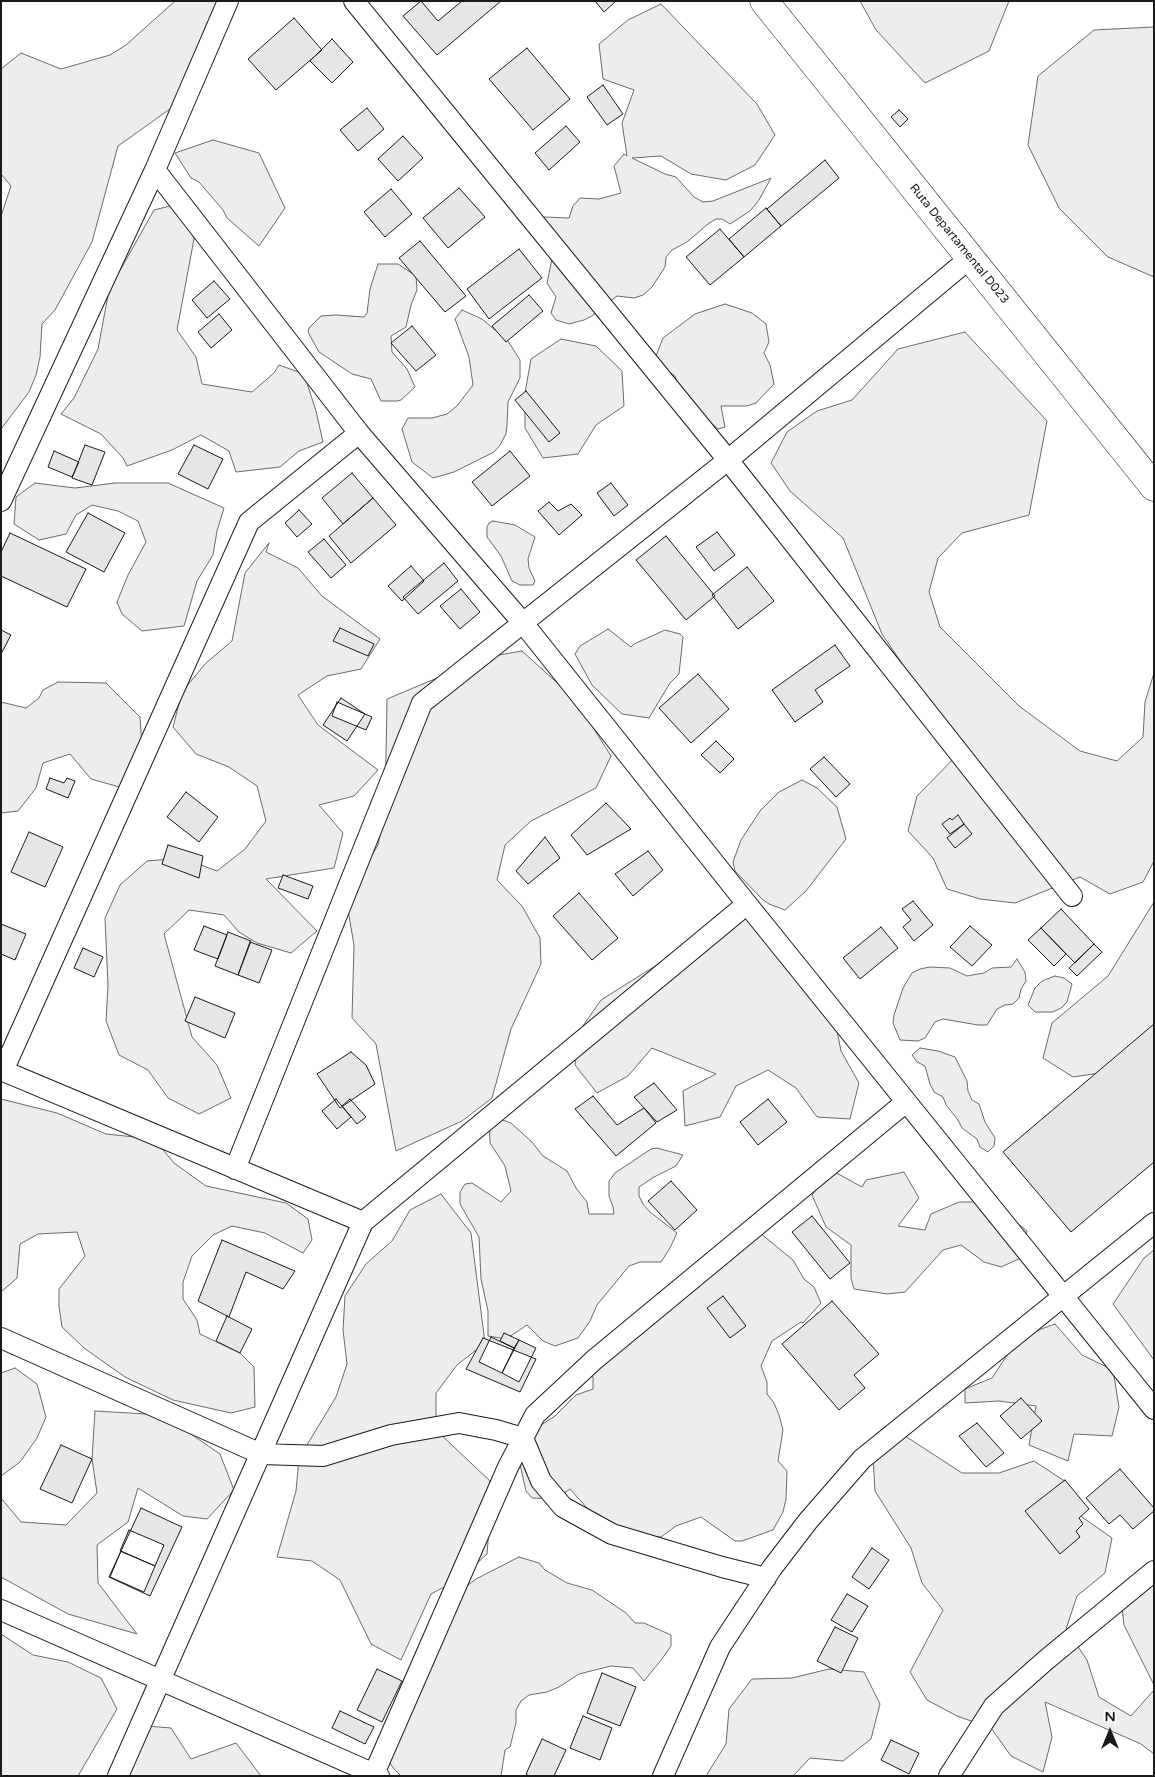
<!DOCTYPE html>
<html>
<head>
<meta charset="utf-8">
<style>
	body { margin:0 }
	#map { position:relative; width:1155px; height:1777px; overflow:hidden; background:#fff; font-family:"Varela Round",sans-serif }
	canvas { display:block }
	.frame { position:absolute; inset:0; border:2px solid #1a1a1a; pointer-events:none }
	.north { position:absolute; left:1085px; top:1707px; width:50px; height:50px; -webkit-text-stroke:4px #fff; paint-order:stroke; rotate:0deg; font-size:14px; font-weight:700; line-height:20px; text-align:center; color:#1a1a1a }
	.north::after { content:''; display:block; margin:auto; width:18px; height:22px; background:#1a1a1a; clip-path:polygon(50% 0,100% 100%,50% 72%,0 100%) }
</style>
</head>
<body>
<div id="map">
<canvas width="1155" height="1777"></canvas>
<div class="frame"></div>
<div class="north">N</div>
</div>
<script>
const ctx = document.querySelector('canvas').getContext('2d');
ctx.lineJoin = 'round';
function paint(path, color) {
  ctx.fillStyle = color;
  ctx.fill(path, 'evenodd');
}
function toPath(rows) {
  const path = new Path2D();
  for (const r of rows) {
    path.moveTo(r[0], r[1]);
    for (let i = 2; i < r.length; i += 2) path.lineTo(r[i], r[i + 1]);
  }
  return path;
}
function stroke(path, color, width, dash) {
  ctx.strokeStyle = color;
  ctx.lineWidth = width;
  ctx.lineCap = dash ? 'butt' : 'round';
  ctx.setLineDash(dash || []);
  ctx.stroke(path);
}
function label(font, color, halo, rows, align = 'center') {
  ctx.font = font + ' "Varela Round",sans-serif';
  ctx.lineWidth = 4;
  ctx.setLineDash([]);
  ctx.textBaseline = 'middle';
  ctx.strokeStyle = halo;
  ctx.fillStyle = color;
  for (const [text, x, y, turn = 0] of rows) {
    ctx.save();
    ctx.translate(x, y);
    ctx.rotate((+turn || 0) * Math.PI / 180);
    ctx.textAlign = isNaN(turn) ? turn : align;
    if (halo) ctx.strokeText(text, 0, 0);
    ctx.fillText(text, 0, 0);
    ctx.restore();
  }
}
const built = toPath([
	[175,1,237,1,232,18,192,61,177,104,118,146,92,242,55,310,42,324,40,357,36,375,29,392,1,429,1,216,11,186,1,174,1,69,21,53,61,69,110,55,126,45,175,1],
	[860,1,1009,1,989,51,925,83,876,30,860,1],
	[661,4,757,104,775,135,755,165,726,180,691,174,661,156,632,158,665,174,676,177,694,197,703,202,713,201,771,178,759,200,750,211,730,224,722,219,716,219,708,224,687,242,672,250,666,257,665,267,652,287,643,295,634,298,617,296,592,316,584,320,569,324,556,320,551,313,556,297,547,283,552,259,537,224,544,217,569,218,573,206,580,198,599,199,621,193,614,166,624,154,627,156,622,123,634,90,603,79,599,44,628,20,661,4],
	[1154,27,1154,277,1108,257,1059,208,1028,145,1038,76,1094,30,1154,27],
	[213,140,259,153,285,208,259,246,227,218,223,210,199,182,191,178,175,153,213,140],
	[182,203,194,239,177,330,196,357,202,384,252,392,274,373,279,365,304,374,316,411,323,442,299,451,280,467,236,472,229,451,201,435,172,450,127,466,123,458,101,434,61,414,74,398,98,349,109,290,154,210,182,203],
	[378,264,398,264,416,276,417,290,411,305,406,327,391,336,392,352,407,369,415,387,401,400,397,401,381,401,371,379,352,374,319,352,308,332,309,328,321,316,336,315,364,317,367,313,370,289,378,264],
	[725,304,752,313,766,324,769,342,764,353,770,365,774,384,756,403,747,406,721,406,725,427,718,429,682,398,675,376,654,361,663,338,695,314,725,304],
	[462,310,482,319,508,341,520,360,520,378,508,402,507,425,506,434,500,445,494,452,454,472,433,478,412,462,402,429,408,418,432,418,447,414,457,406,473,385,469,357,455,319,462,310],
	[965,332,1047,421,1029,515,962,533,938,558,929,592,940,627,1019,706,1080,751,1117,761,1143,737,1145,702,1154,673,1154,861,1143,882,1110,894,1080,877,1015,903,980,899,947,889,933,858,908,831,917,796,966,746,941,721,882,634,843,538,790,491,771,463,787,432,817,411,852,400,898,349,965,332],
	[561,339,596,346,622,371,624,406,596,425,578,454,543,458,525,428,525,393,531,359,561,339],
	[35,483,75,488,115,483,168,483,224,508,217,531,213,555,197,581,184,626,142,631,122,614,117,602,128,575,146,542,138,521,118,511,92,505,76,515,66,534,39,540,14,524,16,497,35,483],
	[493,521,515,525,535,537,528,559,529,568,535,581,533,585,520,585,512,581,501,556,487,537,487,527,489,523,493,521],
	[269,543,266,552,298,568,322,596,380,639,361,669,327,676,298,695,318,725,378,770,354,796,319,805,343,833,334,868,266,879,317,931,291,953,257,943,239,932,224,915,189,910,164,934,192,1037,217,1065,231,1098,199,1114,168,1098,148,1070,119,1055,106,1021,108,986,105,918,120,885,147,861,182,858,217,871,245,849,266,821,257,786,229,767,196,754,173,727,182,692,205,664,232,641,245,573,269,543],
	[608,629,631,647,634,644,665,630,680,634,683,637,679,674,670,683,649,718,622,714,592,685,575,654,580,646,608,629],
	[522,651,575,699,611,756,596,788,531,821,505,845,497,880,522,906,540,938,541,964,511,1029,492,1098,462,1121,396,1151,376,1044,352,1018,354,945,348,910,359,877,378,845,385,811,387,699,487,657,522,651],
	[58,682,106,683,140,717,143,762,123,788,91,779,70,754,43,763,36,788,18,811,1,813,1,702,26,708,39,698,43,690,58,682],
	[802,780,817,788,837,807,846,839,806,891,785,910,769,904,762,899,735,871,733,862,741,840,760,811,779,792,802,780],
	[1154,902,1154,1030,1106,1072,1073,1077,1043,1058,1052,1023,1108,976,1154,902],
	[731,912,768,920,834,1016,841,1051,859,1083,850,1119,817,1117,796,1088,768,1070,736,1086,720,1117,685,1126,683,1091,716,1074,652,1048,628,1076,597,1093,575,1065,580,1030,601,1000,663,961,675,959,731,912],
	[1017,959,1025,972,1026,981,1021,989,1019,998,1013,1004,1005,1005,997,1009,987,1025,978,1025,943,1019,935,1022,925,1038,918,1041,900,1040,893,1023,894,1015,903,988,912,973,920,969,930,967,950,968,967,976,984,973,992,968,1011,967,1017,959],
	[1055,976,1064,978,1072,984,1067,1002,1061,1008,1053,1012,1035,1012,1028,1005,1035,988,1042,981,1055,976],
	[920,1048,938,1051,955,1057,967,1081,968,1091,972,1100,979,1104,985,1122,995,1138,994,1146,988,1152,980,1147,977,1139,962,1128,958,1120,946,1105,943,1097,934,1092,930,1084,925,1066,917,1062,912,1055,920,1048],
	[1,1099,57,1113,106,1134,154,1139,174,1163,206,1186,286,1203,308,1219,312,1240,303,1253,265,1233,232,1226,213,1235,192,1256,183,1282,183,1299,197,1320,200,1334,240,1353,254,1367,255,1407,231,1413,173,1400,125,1377,84,1348,62,1327,59,1306,59,1289,85,1256,77,1232,38,1234,20,1244,17,1278,1,1292,1,1099],
	[489,1115,511,1123,532,1142,543,1156,567,1171,576,1188,587,1202,589,1214,614,1214,613,1207,609,1196,609,1181,615,1173,651,1149,657,1148,683,1155,676,1166,654,1177,639,1187,639,1196,643,1204,650,1212,677,1233,670,1248,661,1262,640,1262,629,1266,597,1305,590,1321,578,1338,555,1346,543,1341,527,1325,506,1339,488,1336,488,1311,481,1279,479,1237,460,1204,460,1192,465,1184,472,1183,501,1202,511,1191,505,1166,490,1143,489,1115],
	[831,1170,862,1187,866,1180,904,1172,919,1198,898,1226,925,1230,931,1214,959,1202,991,1202,1027,1231,1023,1257,1001,1267,984,1262,961,1245,943,1250,905,1292,887,1294,854,1289,851,1278,851,1245,826,1227,812,1195,831,1170],
	[441,1194,471,1233,485,1343,457,1365,436,1393,436,1430,490,1481,490,1517,487,1554,461,1578,431,1594,401,1660,371,1644,340,1580,312,1561,277,1557,296,1491,299,1458,336,1397,347,1364,343,1330,345,1296,366,1264,392,1241,410,1210,441,1194],
	[760,1233,793,1260,804,1279,814,1287,821,1303,803,1323,801,1322,772,1341,761,1366,767,1382,767,1394,774,1403,779,1415,783,1430,778,1461,787,1471,786,1499,783,1512,773,1530,742,1541,735,1541,701,1517,676,1526,661,1537,619,1533,587,1508,570,1489,556,1499,532,1498,526,1491,519,1460,538,1427,555,1416,576,1395,593,1389,593,1378,591,1370,760,1233],
	[1154,1250,1154,1360,1113,1304,1144,1258,1154,1250],
	[1055,1324,1082,1355,1113,1370,1119,1407,1112,1436,1074,1434,1068,1461,1029,1445,1036,1406,999,1401,965,1403,965,1389,992,1378,1019,1337,1055,1324],
	[15,1368,37,1384,46,1417,37,1438,20,1462,1,1476,1,1373,15,1368],
	[95,1411,163,1415,220,1454,234,1490,207,1519,183,1516,138,1488,128,1522,97,1545,98,1583,137,1634,68,1614,1,1577,1,1498,21,1522,66,1525,97,1493,92,1459,95,1411],
	[899,1432,962,1473,999,1473,1034,1461,1066,1482,1082,1517,1112,1538,1105,1573,1077,1596,1066,1629,1087,1660,1099,1697,1131,1716,1154,1690,1154,1754,1141,1744,1045,1702,1052,1737,1043,1772,1011,1756,991,1728,957,1716,927,1700,910,1672,943,1610,922,1583,911,1548,875,1491,873,1456,899,1432],
	[519,1557,539,1563,545,1570,567,1583,592,1590,626,1613,635,1623,644,1623,671,1635,671,1646,662,1659,644,1681,633,1668,611,1666,579,1674,559,1687,547,1692,529,1695,521,1701,516,1710,516,1723,510,1747,505,1750,501,1776,401,1776,394,1769,384,1755,456,1594,476,1579,519,1557],
	[1154,1569,1154,1685,1124,1625,1120,1590,1154,1569],
	[1,1634,33,1655,68,1662,101,1678,117,1709,78,1776,1,1776,1,1634],
	[829,1669,864,1672,880,1704,871,1739,843,1761,810,1758,793,1776,706,1776,726,1744,729,1709,752,1679,792,1678,829,1669],
	[147,1726,171,1728,191,1759,236,1743,261,1776,117,1776,147,1726]
]);
const building = toPath([
	[421,1,438,21,462,1,501,1,437,55,403,16,421,1],
	[595,1,616,1,604,12,595,1],
	[294,18,322,50,276,90,248,59,294,18],
	[332,39,353,62,332,83,310,61,332,39],
	[527,48,570,99,533,130,489,79,527,48],
	[603,85,623,114,607,125,587,97,603,85],
	[367,108,384,129,358,151,340,130,367,108],
	[899,110,908,119,900,127,891,117,899,110],
	[566,126,580,142,549,170,535,153,566,126],
	[403,136,423,158,398,181,378,159,403,136],
	[825,160,839,178,781,226,767,209,825,160],
	[459,188,485,217,448,248,423,218,459,188],
	[391,189,412,214,385,237,364,212,391,189],
	[766,208,781,226,744,257,729,239,766,208],
	[720,229,744,257,710,285,686,257,720,229],
	[420,241,466,296,445,312,399,258,420,241],
	[519,249,542,278,489,319,467,289,519,249],
	[214,281,230,299,207,318,192,300,214,281],
	[529,295,543,311,506,342,492,326,529,295],
	[219,314,232,330,211,348,198,332,219,314],
	[412,326,436,355,416,371,391,343,412,326],
	[526,391,560,433,549,442,515,400,526,391],
	[85,445,105,452,92,485,72,478,85,445],
	[194,445,223,459,208,489,178,474,194,445],
	[54,451,79,462,72,477,48,467,54,451],
	[510,451,530,476,492,506,472,482,510,451],
	[352,473,373,498,343,524,322,498,352,473],
	[611,483,628,505,614,516,597,493,611,483],
	[373,498,396,525,351,563,329,536,373,498],
	[549,502,558,511,571,504,582,515,559,535,538,511,549,502],
	[299,510,312,524,297,537,285,523,299,510],
	[88,513,125,533,104,572,66,552,88,513],
	[717,532,735,555,714,571,696,547,717,532],
	[10,533,86,569,67,607,1,576,1,552,10,533],
	[666,536,715,596,686,620,636,560,666,536],
	[324,539,346,565,331,578,308,552,324,539],
	[444,563,458,581,418,614,403,597,444,563],
	[411,566,424,581,402,601,388,586,411,566],
	[747,567,774,601,738,629,712,595,747,567],
	[461,589,480,612,460,629,440,606,461,589],
	[340,628,374,644,368,656,333,641,340,628],
	[1,630,11,635,1,654,1,630],
	[835,645,850,666,815,690,823,702,795,722,772,690,835,645],
	[698,674,729,709,691,743,659,708,698,674],
	[341,698,365,714,347,741,323,725,341,698],
	[337,702,372,717,366,730,332,716,337,702],
	[716,741,734,759,720,773,701,755,716,741],
	[824,757,850,784,836,797,810,769,824,757],
	[50,778,64,783,67,778,75,781,68,798,46,789,50,778],
	[186,792,218,817,199,842,167,817,186,792],
	[606,803,631,829,587,855,571,835,606,803],
	[958,815,964,824,950,834,942,824,950,818,952,820,958,815],
	[964,824,972,834,955,848,947,838,964,824],
	[29,832,63,847,45,887,11,872,29,832],
	[545,837,560,858,528,884,516,871,545,837],
	[168,845,203,856,199,878,162,864,168,845],
	[648,851,663,870,633,896,615,874,648,851],
	[283,875,313,886,308,899,278,888,283,875],
	[579,893,618,938,592,960,553,916,579,893],
	[913,901,933,925,914,941,903,927,911,920,902,909,913,901],
	[1061,909,1094,944,1075,963,1041,928,1061,909],
	[1,924,26,934,15,960,1,954,1,924],
	[204,926,227,935,218,959,194,950,204,926],
	[970,926,992,945,972,966,950,947,970,926],
	[881,927,898,948,860,979,843,958,881,927],
	[1041,928,1066,954,1054,966,1028,940,1041,928],
	[228,932,251,941,238,975,215,966,228,932],
	[250,942,272,950,259,983,238,975,250,942],
	[1094,944,1102,952,1077,976,1069,968,1094,944],
	[83,948,103,957,94,977,74,968,83,948],
	[195,997,235,1013,225,1038,185,1021,195,997],
	[1154,1024,1154,1162,1071,1232,1003,1152,1154,1024],
	[351,1052,366,1065,375,1084,340,1108,317,1074,351,1052],
	[654,1083,677,1110,657,1122,634,1097,654,1083],
	[593,1096,617,1125,644,1108,656,1123,616,1156,575,1109,593,1096],
	[336,1099,351,1117,337,1129,322,1111,336,1099],
	[350,1099,366,1117,357,1124,342,1106,350,1099],
	[768,1099,787,1122,758,1145,740,1122,768,1099],
	[671,1181,697,1210,675,1230,648,1201,671,1181],
	[812,1216,850,1263,830,1279,792,1232,812,1216],
	[222,1240,295,1271,283,1289,246,1272,229,1317,198,1301,222,1240],
	[723,1296,746,1326,730,1338,707,1308,723,1296],
	[832,1301,879,1354,854,1375,865,1388,839,1410,782,1344,832,1301],
	[227,1316,252,1329,240,1353,216,1341,227,1316],
	[504,1333,519,1340,514,1348,500,1341,504,1333],
	[491,1337,514,1348,502,1373,479,1362,491,1337],
	[483,1338,536,1359,520,1392,466,1369,483,1338],
	[519,1340,536,1348,519,1382,502,1373,519,1340],
	[1021,1398,1042,1421,1021,1439,1000,1416,1021,1398],
	[977,1423,1004,1453,986,1467,959,1436,977,1423],
	[61,1445,92,1459,72,1503,40,1489,61,1445],
	[1120,1469,1154,1508,1154,1511,1133,1529,1120,1515,1109,1524,1086,1498,1120,1469],
	[1065,1480,1089,1509,1079,1518,1083,1524,1076,1531,1080,1537,1060,1554,1025,1511,1065,1480],
	[141,1508,182,1527,150,1596,109,1577,141,1508],
	[129,1530,164,1545,155,1566,120,1551,129,1530],
	[872,1548,889,1560,869,1589,852,1577,872,1548],
	[121,1551,155,1566,144,1592,110,1577,121,1551],
	[847,1594,868,1606,852,1632,831,1620,847,1594],
	[835,1627,858,1638,841,1673,817,1661,835,1627],
	[377,1669,402,1681,382,1722,357,1710,377,1669],
	[602,1673,636,1687,620,1726,587,1713,602,1673],
	[340,1711,374,1727,365,1744,332,1728,340,1711],
	[583,1716,612,1728,600,1760,570,1748,583,1716],
	[542,1739,566,1750,554,1776,529,1776,526,1774,542,1739],
	[891,1740,919,1753,909,1774,881,1760,891,1740]
]);
const minor = toPath([
	[354,1,728,460,1072,896],
	[155,170,359,433,523,623,747,904,1154,1409],
	[1,501,155,170,228,1],
	[1,1070,363,1222],
	[3,1071,249,522,359,433],
	[235,1169,422,703,728,460,970,258],
	[1,1338,261,1454,323,1456,391,1435,459,1423,496,1430,523,1438,541,1481,563,1507,612,1534,722,1567,766,1578],
	[1,1610,379,1776],
	[118,1776,363,1222,747,904],
	[373,1776,508,1467,535,1415,594,1360,906,1102],
	[663,1776,720,1647,772,1568,808,1521,862,1459,1154,1223],
	[949,1776,994,1706,1046,1660,1154,1571]
]);
const primary = toPath([
	[764,1,1154,487]
]);
const streetNames = [
	["Ruta Departamental D023",959,244,51]
];
paint(built, '#ededed');
stroke(built, '#6a6a6a', 1);
paint(building, '#e6e6e6');
stroke(building, '#1a1a1a', 1);
stroke(minor, '#1a1a1a', 22);
stroke(primary, '#1a1a1a', 29);
stroke(minor, '#fff', 20);
stroke(primary, '#fff', 28);
label('12px', '#1a1a1a', '#fff', streetNames);
</script>
</body>
</html>
